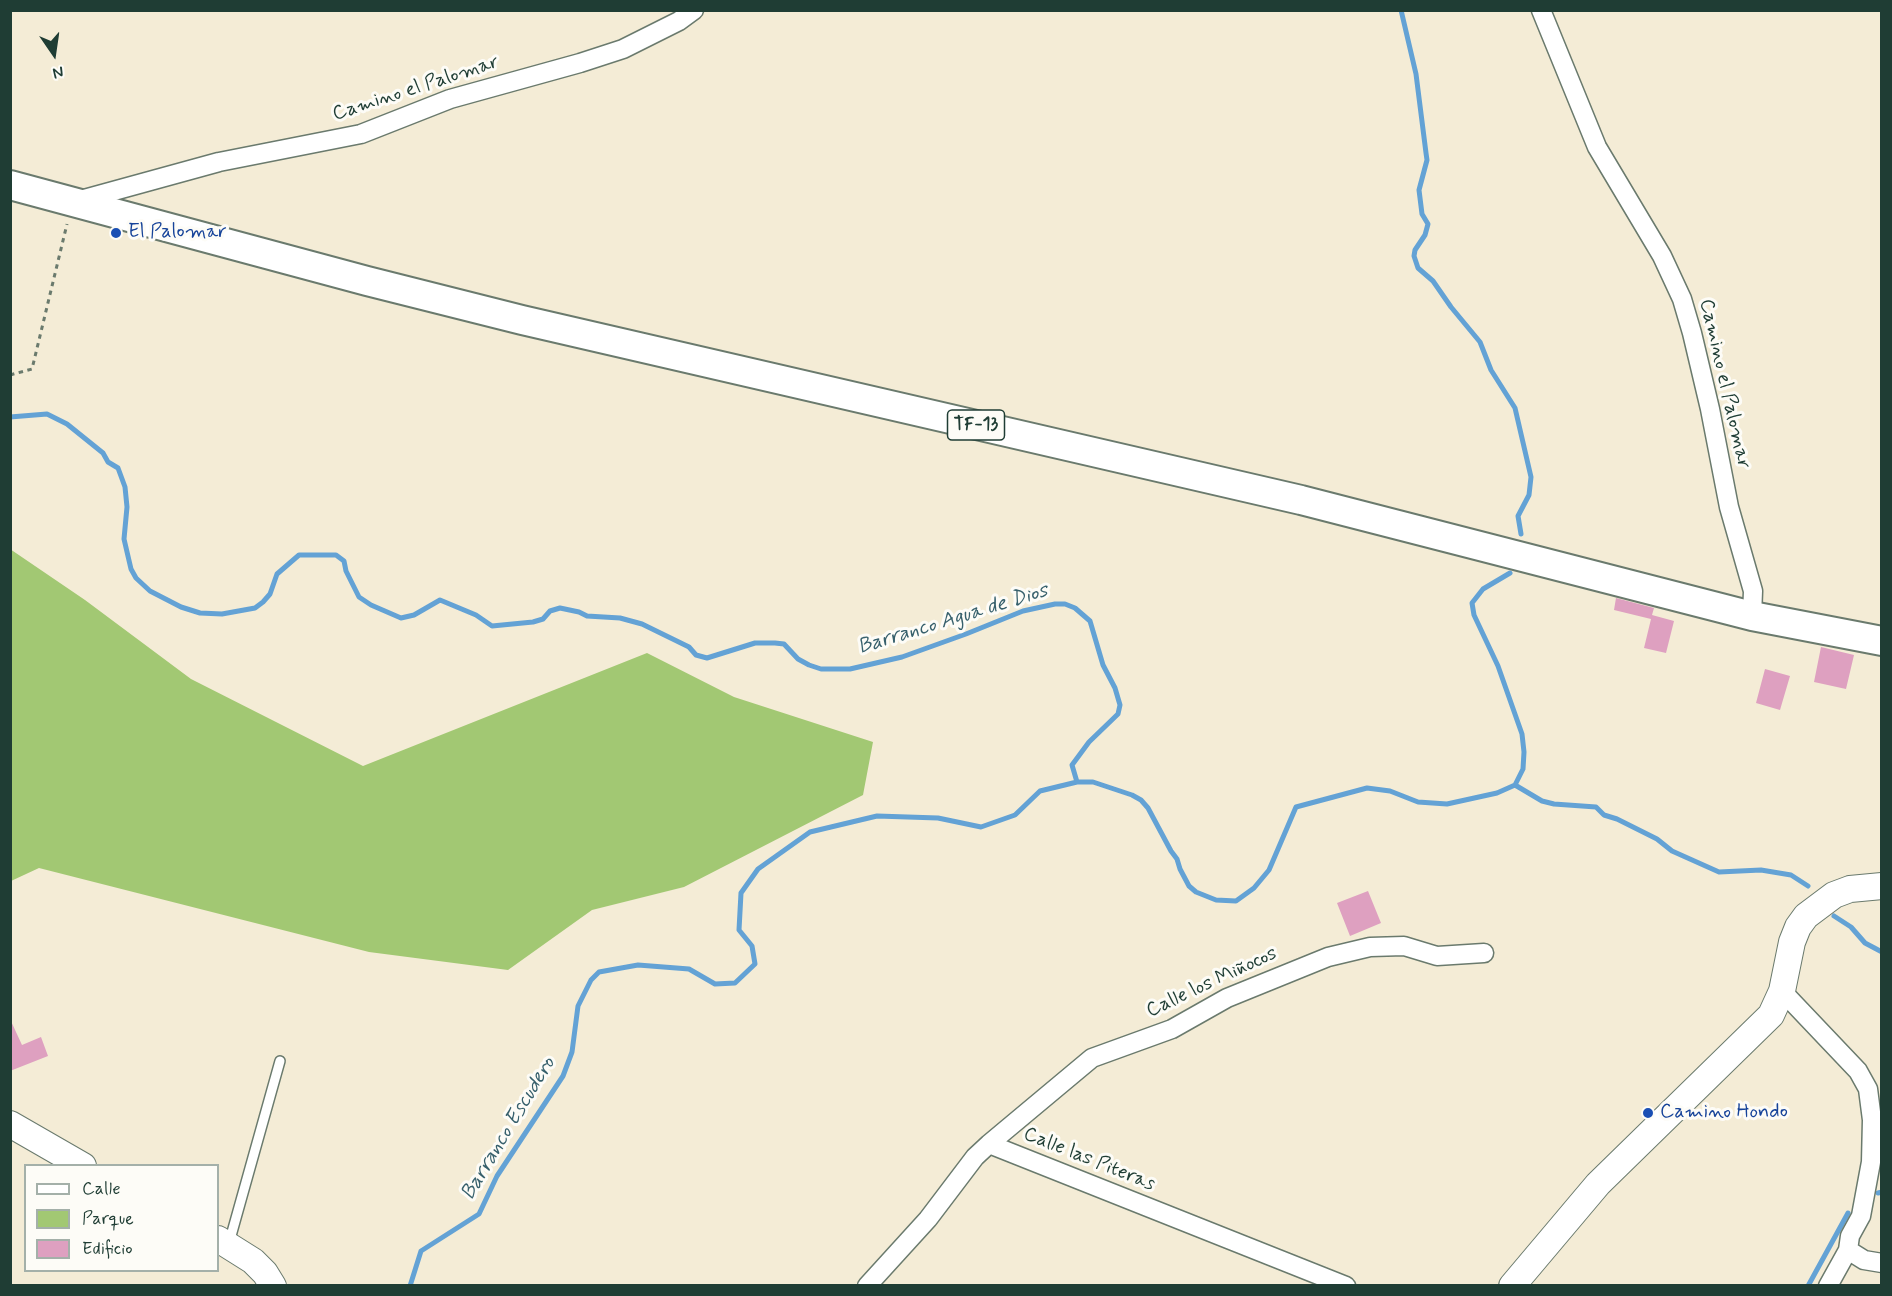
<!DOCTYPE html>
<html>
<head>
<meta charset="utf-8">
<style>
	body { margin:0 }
	#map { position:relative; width:1892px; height:1296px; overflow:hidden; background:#f4ecd6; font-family:Mynerve,sans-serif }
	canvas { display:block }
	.frame { position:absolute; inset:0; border:12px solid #1f3d34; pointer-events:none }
	.legend { position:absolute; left:24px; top:1164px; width:195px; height:108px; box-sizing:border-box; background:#fdfcf7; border:2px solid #a4b0a9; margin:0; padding:8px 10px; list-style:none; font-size:18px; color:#1f3d34 }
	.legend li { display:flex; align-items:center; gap:12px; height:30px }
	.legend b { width:30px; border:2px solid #a4b0a9 }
	.north { position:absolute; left:24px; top:24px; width:60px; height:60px; -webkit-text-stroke:4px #fdfcf7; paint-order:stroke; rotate:167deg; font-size:16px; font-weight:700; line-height:24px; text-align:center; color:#1f3d34 }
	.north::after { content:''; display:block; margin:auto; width:21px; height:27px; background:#1f3d34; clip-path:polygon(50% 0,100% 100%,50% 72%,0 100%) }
</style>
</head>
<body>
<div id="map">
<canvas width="1892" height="1296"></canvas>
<div class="frame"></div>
<ul class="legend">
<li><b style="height:8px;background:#fff"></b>Calle</li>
<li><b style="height:16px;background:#a2c873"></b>Parque</li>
<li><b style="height:16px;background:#dea0c0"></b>Edificio</li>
</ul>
<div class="north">N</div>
</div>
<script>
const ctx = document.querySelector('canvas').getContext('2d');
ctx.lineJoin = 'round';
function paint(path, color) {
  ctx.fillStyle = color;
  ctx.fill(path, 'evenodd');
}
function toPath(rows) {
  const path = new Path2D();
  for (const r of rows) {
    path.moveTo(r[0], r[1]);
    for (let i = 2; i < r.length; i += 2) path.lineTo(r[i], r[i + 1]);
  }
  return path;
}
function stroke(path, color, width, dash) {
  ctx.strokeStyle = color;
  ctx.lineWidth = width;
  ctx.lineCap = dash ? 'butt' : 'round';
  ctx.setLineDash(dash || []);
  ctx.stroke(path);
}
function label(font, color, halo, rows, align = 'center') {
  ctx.font = font + ' Mynerve,sans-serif';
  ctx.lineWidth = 6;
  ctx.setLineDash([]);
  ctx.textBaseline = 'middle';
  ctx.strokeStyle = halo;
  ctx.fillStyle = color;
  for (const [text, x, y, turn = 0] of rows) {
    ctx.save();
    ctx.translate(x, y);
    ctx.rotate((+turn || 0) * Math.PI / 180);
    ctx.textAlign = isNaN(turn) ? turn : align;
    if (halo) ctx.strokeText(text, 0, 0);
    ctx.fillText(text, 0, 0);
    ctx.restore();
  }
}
const green = toPath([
	[10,549,85,600,191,679,363,766,647,653,734,697,873,742,863,795,684,887,592,910,508,970,369,952,39,868,11,881]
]);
const stream = toPath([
	[1401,10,1416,74,1426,153,1427,160,1419,190,1422,214,1428,224,1425,235,1415,250,1414,256,1418,268,1433,281,1451,307,1480,342,1491,370,1515,408,1531,477,1529,495,1518,516,1521,534],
	[10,417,47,414,67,424,103,453,108,462,118,468,125,487,127,507,124,539,131,569,136,578,150,591,181,607,200,613,222,614,255,608,263,602,270,594,277,574,299,555,336,555,344,561,346,571,359,597,371,605,401,618,414,615,440,600,476,615,492,626,533,622,543,619,550,611,560,608,579,612,587,616,620,618,642,624,689,647,696,655,707,658,755,643,775,643,784,644,798,659,809,665,821,669,850,669,902,657,966,634,1023,611,1055,604,1065,604,1075,608,1090,621,1103,665,1115,688,1120,705,1118,714,1089,742,1072,765,1077,782],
	[1510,573,1483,589,1472,603,1474,615,1498,666,1522,734,1524,752,1523,769,1515,785],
	[1834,916,1851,927,1865,943,1882,952],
	[1878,1193,1882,1192],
	[410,1286,421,1251,479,1214,497,1176,563,1076,572,1052,578,1006,591,980,599,972,638,965,689,969,715,984,735,983,755,964,752,946,739,930,741,893,758,869,810,832,877,816,938,818,981,827,1015,815,1040,791,1077,782,1093,782,1132,795,1141,800,1148,808,1171,851,1177,859,1180,869,1189,886,1196,892,1216,900,1236,901,1254,888,1269,870,1296,807,1367,788,1390,791,1418,802,1447,804,1497,793,1515,785,1542,801,1554,804,1596,807,1604,815,1617,819,1657,839,1672,851,1719,872,1761,870,1791,875,1808,886],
	[1808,1286,1848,1213]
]);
const building = toPath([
	[1616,598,1654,608,1652,615,1674,621,1666,653,1644,648,1651,619,1614,610],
	[1821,647,1854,655,1846,689,1814,682],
	[1765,669,1790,676,1780,710,1756,703],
	[1368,891,1381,923,1350,936,1337,903],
	[10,1019,22,1045,41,1037,48,1056,10,1071]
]);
const path = toPath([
	[10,375,32,369,67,224]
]);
const lane = toPath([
	[229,1243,280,1061]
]);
const street = toPath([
	[1541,10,1597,147,1662,256,1682,299,1692,333,1710,409,1729,507,1753,591,1752,616],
	[77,201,219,162,361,134,450,99,580,63,623,49,679,21,694,10],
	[1782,991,1858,1071,1868,1089,1872,1120,1871,1162,1861,1216,1850,1236,1848,1250,1828,1286],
	[989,1144,1092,1058,1172,1029,1227,998,1328,957,1370,947,1404,946,1437,956,1484,953],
	[1848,1250,1864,1260,1882,1263],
	[867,1286,928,1219,975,1157,989,1144,1346,1286]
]);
const secondary = toPath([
	[10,1124,83,1166],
	[218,1239,253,1261,265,1273,273,1286],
	[1512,1286,1598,1184,1771,1015,1782,991,1792,942,1798,927,1806,916,1834,895,1850,889,1882,886]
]);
const primary = toPath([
	[10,185,367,281,522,320,1301,500,1752,616,1882,641]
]);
const markers = [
	[116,233,6,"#1a4fb4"],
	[1648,1113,6,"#1a4fb4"]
];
const shields = [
	[976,425,57]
];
const shieldNames = [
	["TF-13",976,425]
];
const streetNames = [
	["Camino el Palomar",416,89,-18],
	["Camino el Palomar",1724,384,77],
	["Calle los Miñocos",1212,983,-25],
	["Calle las Piteras",1089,1160,22]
];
const transitNames = [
	["El Palomar",128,233],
	["Camino Hondo",1660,1113]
];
const waterNames = [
	["Barranco Agua de Dios",953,620,-17],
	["Barranco Escudero",509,1129,-59]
];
paint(green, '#a2c873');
stroke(stream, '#63a2d5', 5);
paint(building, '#dea0c0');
stroke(lane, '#6a7a6d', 12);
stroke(street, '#6a7a6d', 21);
stroke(secondary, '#6a7a6d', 28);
stroke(primary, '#6a7a6d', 32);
stroke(path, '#6a7a6d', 3, [4.5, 4.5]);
stroke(lane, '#fff', 9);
stroke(street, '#fff', 18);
stroke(secondary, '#fff', 26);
stroke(primary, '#fff', 28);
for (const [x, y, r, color] of markers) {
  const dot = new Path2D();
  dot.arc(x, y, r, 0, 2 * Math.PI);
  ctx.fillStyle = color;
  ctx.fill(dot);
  stroke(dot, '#fdfcf7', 2);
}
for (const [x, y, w] of shields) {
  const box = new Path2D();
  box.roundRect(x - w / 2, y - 15, w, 30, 4.5);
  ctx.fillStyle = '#fdfcf7';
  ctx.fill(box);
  stroke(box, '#1f3d34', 1.5);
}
label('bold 18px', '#1f3d34', null, shieldNames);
label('20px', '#1f3d34', '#fdfcf7', streetNames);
label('20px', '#164399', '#fdfcf7', transitNames, 'left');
label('italic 21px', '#37606c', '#fdfcf7', waterNames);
</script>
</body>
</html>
